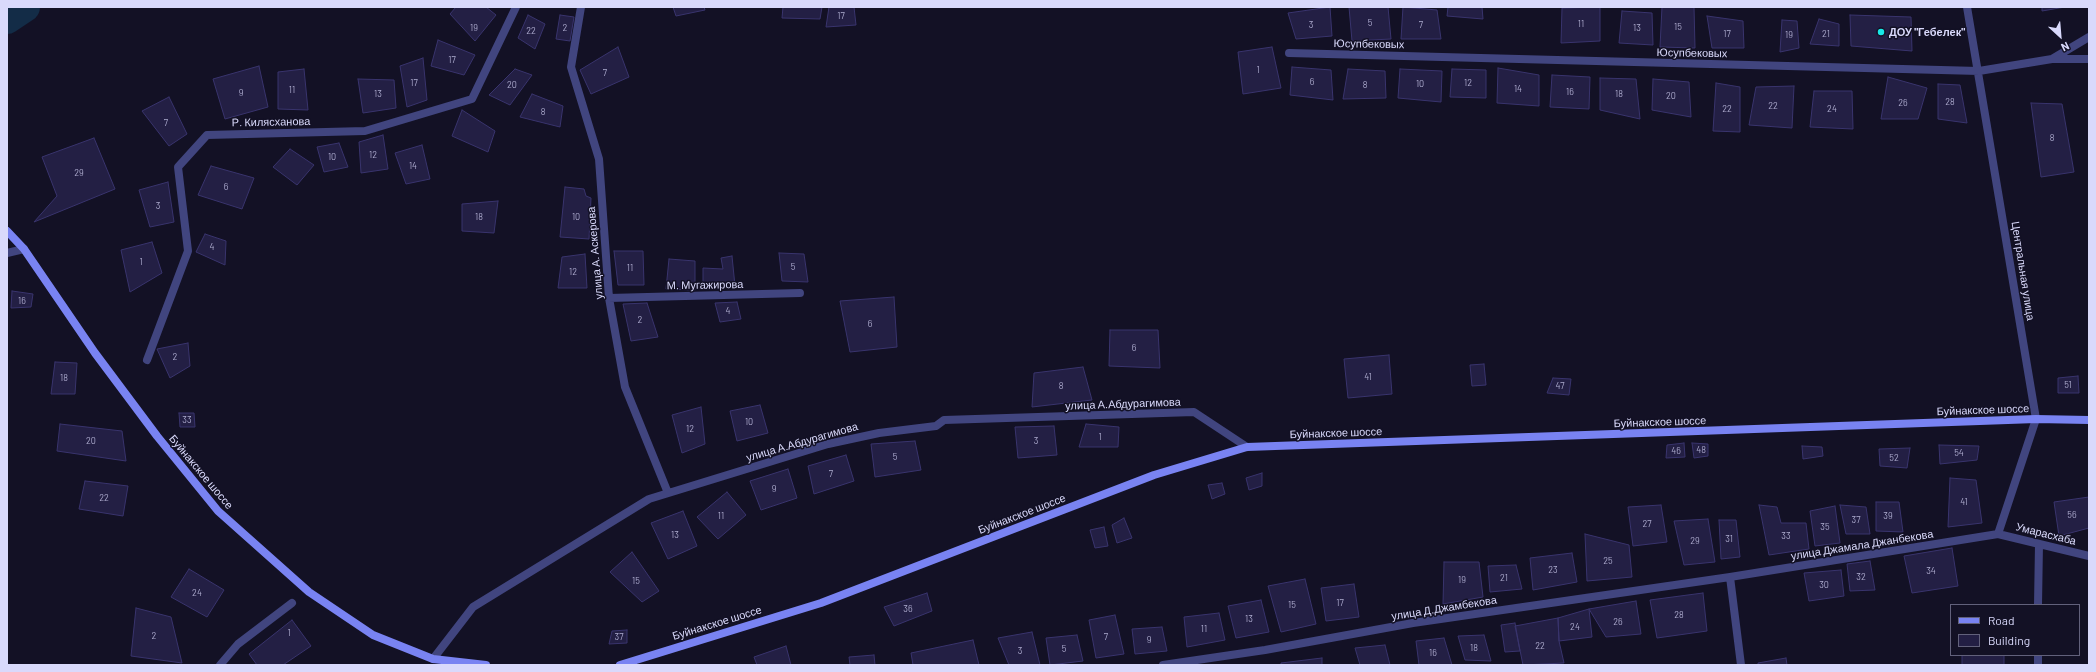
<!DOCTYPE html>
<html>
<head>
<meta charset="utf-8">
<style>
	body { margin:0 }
	#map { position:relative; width:2096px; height:672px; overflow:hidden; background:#131125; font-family:Barlow,sans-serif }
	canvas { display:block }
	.frame { position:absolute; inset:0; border:8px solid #d9d9fb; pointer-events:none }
	.legend { position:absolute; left:1950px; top:604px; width:130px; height:52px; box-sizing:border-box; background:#131125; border:1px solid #62617b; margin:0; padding:5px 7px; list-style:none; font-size:12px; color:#d9d9fb }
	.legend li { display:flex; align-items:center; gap:8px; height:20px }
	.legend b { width:20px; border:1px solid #62617b }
	.north { position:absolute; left:2040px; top:16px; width:40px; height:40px; -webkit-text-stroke:3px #131125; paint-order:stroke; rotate:154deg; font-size:11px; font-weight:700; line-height:16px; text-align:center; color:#d9d9fb }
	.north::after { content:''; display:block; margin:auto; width:14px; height:18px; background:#d9d9fb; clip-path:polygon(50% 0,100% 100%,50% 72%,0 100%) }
</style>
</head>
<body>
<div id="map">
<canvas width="2096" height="672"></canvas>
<div class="frame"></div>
<ul class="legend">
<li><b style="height:5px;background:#7983f2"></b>Road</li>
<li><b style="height:11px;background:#231f44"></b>Building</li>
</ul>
<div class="north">N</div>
</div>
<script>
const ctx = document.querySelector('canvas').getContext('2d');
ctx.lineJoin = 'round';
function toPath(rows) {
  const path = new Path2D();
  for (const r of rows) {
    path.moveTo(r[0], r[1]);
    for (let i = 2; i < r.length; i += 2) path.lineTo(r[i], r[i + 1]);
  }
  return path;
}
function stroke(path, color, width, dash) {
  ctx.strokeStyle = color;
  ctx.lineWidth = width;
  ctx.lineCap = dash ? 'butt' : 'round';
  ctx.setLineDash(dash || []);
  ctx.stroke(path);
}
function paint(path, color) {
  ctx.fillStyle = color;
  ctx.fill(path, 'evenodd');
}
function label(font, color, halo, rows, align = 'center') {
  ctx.font = font + ' Barlow,sans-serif';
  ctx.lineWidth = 3;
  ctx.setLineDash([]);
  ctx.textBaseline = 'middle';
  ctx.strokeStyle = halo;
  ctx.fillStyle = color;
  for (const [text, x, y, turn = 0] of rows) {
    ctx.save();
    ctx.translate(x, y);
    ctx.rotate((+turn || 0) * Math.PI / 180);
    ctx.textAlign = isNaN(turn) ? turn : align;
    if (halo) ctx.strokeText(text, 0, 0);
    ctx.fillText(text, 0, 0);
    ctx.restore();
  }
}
const river = toPath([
	[7,19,25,7]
]);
const building = toPath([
	[456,7,486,7,496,15,475,41,450,14,456,7],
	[673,7,704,7,705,10,676,16,673,7],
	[783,7,822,7,820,19,782,18,783,7],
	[829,7,854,7,856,25,826,27,829,7],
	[1330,7,1332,36,1296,39,1288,13,1330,7],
	[1349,7,1388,7,1391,39,1352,41,1349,7],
	[1403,7,1437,10,1441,39,1401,39,1403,7],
	[1448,7,1482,7,1483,19,1447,16,1448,7],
	[1600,7,1600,41,1561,43,1562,8,1600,7],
	[1662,7,1694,7,1695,48,1660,47,1662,7],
	[2042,7,2065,7,2042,11,2042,7],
	[1622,11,1652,13,1653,45,1619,43,1622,11],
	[528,15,545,24,535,49,518,38,528,15],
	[560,15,574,17,570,41,556,39,560,15],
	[1850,15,1911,17,1912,51,1851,46,1850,15],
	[1707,16,1743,21,1744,48,1712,48,1707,16],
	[1819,19,1839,24,1839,46,1810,44,1819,19],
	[1782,20,1797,21,1799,48,1780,52,1782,20],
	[438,40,475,55,464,75,431,66,438,40],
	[618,47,629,77,591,94,580,70,618,47],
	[1272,47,1281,88,1243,94,1238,52,1272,47],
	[423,58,427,100,407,107,400,66,423,58],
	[259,66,268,107,225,119,213,79,259,66],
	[1292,67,1331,70,1333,100,1290,95,1292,67],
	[1498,68,1539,75,1539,106,1497,103,1498,68],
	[304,69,308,110,278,109,278,72,304,69],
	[515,69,532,75,510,105,489,95,515,69],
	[1348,69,1385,71,1386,98,1343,99,1348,69],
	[1400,69,1442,71,1441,102,1398,98,1400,69],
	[1452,69,1486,70,1486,98,1450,97,1452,69],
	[1552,75,1590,77,1589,109,1550,107,1552,75],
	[1888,77,1927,88,1918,119,1881,119,1888,77],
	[1600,78,1636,79,1640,119,1600,110,1600,78],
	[358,79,394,80,396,108,363,113,358,79],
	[1653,79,1689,82,1691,117,1652,110,1653,79],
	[1716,83,1740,87,1740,132,1713,131,1716,83],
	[1938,84,1960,85,1967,123,1938,119,1938,84],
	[1794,86,1792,128,1749,125,1756,87,1794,86],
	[1814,91,1852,91,1853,129,1810,127,1814,91],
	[532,94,563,106,560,127,520,117,532,94],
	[169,97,187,134,169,146,142,111,169,97],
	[2031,103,2062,104,2074,172,2041,177,2031,103],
	[462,110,495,131,488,152,452,136,462,110],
	[383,135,388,169,361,173,359,142,383,135],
	[94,138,115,189,34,222,57,196,42,157,94,138],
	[339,143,348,167,324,172,317,147,339,143],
	[422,145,430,179,406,184,395,153,422,145],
	[290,149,314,165,297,185,273,167,290,149],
	[211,166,254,178,242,209,198,195,211,166],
	[168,182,174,222,150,227,139,190,168,182],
	[565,187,584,189,586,196,591,198,589,239,560,237,565,187],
	[498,201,494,233,462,231,462,204,498,201],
	[205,234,226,241,225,265,196,252,205,234],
	[152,242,162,273,130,292,121,250,152,242],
	[614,251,643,251,644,285,618,285,614,251],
	[779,253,804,254,808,282,782,281,779,253],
	[585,254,587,288,558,288,562,257,585,254],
	[732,256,735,286,703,287,703,268,723,269,721,258,732,256],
	[669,259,695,261,695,290,666,289,669,259],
	[12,291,33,294,31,307,11,308,12,291],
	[894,297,897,347,850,352,840,301,894,297],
	[737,302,741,319,720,322,715,303,737,302],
	[647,303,658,337,631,341,623,304,647,303],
	[1110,330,1158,330,1160,368,1109,366,1110,330],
	[188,343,190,366,170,378,157,349,188,343],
	[1389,355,1392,394,1348,398,1344,359,1389,355],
	[55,362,77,363,75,394,51,394,55,362],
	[1484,364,1486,385,1472,386,1470,365,1484,364],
	[1083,367,1092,400,1032,407,1034,373,1083,367],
	[2078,376,2079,393,2058,393,2058,378,2078,376],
	[1553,378,1571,379,1569,395,1547,393,1553,378],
	[760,405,768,433,737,441,730,411,760,405],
	[701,407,705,444,682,453,672,415,701,407],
	[179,413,194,413,195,427,180,427,179,413],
	[60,424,122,431,126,461,57,451,60,424],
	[1086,424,1119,427,1118,447,1079,447,1086,424],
	[1054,426,1057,455,1018,458,1015,427,1054,426],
	[915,441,921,470,875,477,871,444,915,441],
	[1684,443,1685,457,1666,458,1667,445,1684,443],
	[1692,443,1708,444,1708,456,1694,458,1692,443],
	[1939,445,1979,446,1977,460,1940,464,1939,445],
	[1802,446,1822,447,1823,456,1803,459,1802,446],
	[1910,448,1907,468,1880,466,1879,449,1910,448],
	[846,455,854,481,814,494,808,466,846,455],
	[788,469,797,498,761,510,750,481,788,469],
	[1262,473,1262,486,1249,490,1246,478,1262,473],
	[1950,478,1976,480,1982,523,1948,527,1950,478],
	[85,481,128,486,123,516,79,509,85,481],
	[1222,483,1225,494,1212,499,1208,485,1222,483],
	[727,492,746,515,718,539,697,517,727,492],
	[2089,497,2089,528,2059,536,2054,502,2089,497],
	[1876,502,1899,502,1903,532,1876,531,1876,502],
	[1661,505,1667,542,1633,546,1628,507,1661,505],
	[1759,505,1777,507,1781,523,1806,523,1809,549,1769,555,1759,505],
	[1840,505,1866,507,1870,534,1846,534,1840,505],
	[1835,506,1840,543,1815,546,1810,511,1835,506],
	[683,511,697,546,668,559,651,523,683,511],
	[1124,518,1132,538,1117,543,1112,525,1124,518],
	[1708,519,1715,562,1684,565,1674,521,1708,519],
	[1719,520,1736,520,1740,557,1721,559,1719,520],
	[1104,527,1108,546,1095,548,1090,530,1104,527],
	[1585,534,1629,545,1632,577,1587,581,1585,534],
	[1952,548,1958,586,1912,593,1904,556,1952,548],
	[632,552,659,591,642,602,610,572,632,552],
	[1572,553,1577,582,1533,590,1530,558,1572,553],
	[1870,561,1875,590,1850,591,1847,564,1870,561],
	[1444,562,1479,562,1483,597,1443,604,1444,562],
	[1516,565,1522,589,1490,592,1488,566,1516,565],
	[189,569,224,590,207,617,171,597,189,569],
	[1841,570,1844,596,1809,601,1804,573,1841,570],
	[1305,579,1316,624,1281,632,1268,586,1305,579],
	[1354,584,1359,617,1326,621,1321,588,1354,584],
	[927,593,932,611,894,626,884,607,927,593],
	[1703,593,1707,631,1657,638,1650,600,1703,593],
	[1261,600,1269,632,1236,638,1228,606,1261,600],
	[1636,601,1641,634,1606,637,1589,609,1636,601],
	[136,608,171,617,182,663,131,656,136,608],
	[1589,609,1592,637,1559,641,1558,618,1589,609],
	[1219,613,1225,640,1187,647,1184,617,1219,613],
	[1115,615,1124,654,1096,658,1089,620,1115,615],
	[1558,618,1559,641,1564,663,1523,665,1515,626,1558,618],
	[292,620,311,646,283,665,257,665,249,654,292,620],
	[1515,623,1520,651,1505,652,1501,625,1515,623],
	[1162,627,1167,651,1135,654,1132,629,1162,627],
	[627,630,627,643,609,644,612,631,627,630],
	[1032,632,1040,665,1009,665,998,638,1032,632],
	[1077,635,1083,661,1050,665,1046,638,1077,635],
	[1484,635,1491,661,1465,660,1458,636,1484,635],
	[1444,638,1452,665,1419,665,1416,641,1444,638],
	[973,640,979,665,913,665,911,653,973,640],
	[1385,645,1390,665,1360,665,1355,648,1385,645],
	[786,646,791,665,757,665,754,657,786,646],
	[874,655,875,665,850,665,849,657,874,655],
	[1962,655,2004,655,2004,665,1962,665,1962,655],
	[1322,658,1322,665,1281,665,1281,663,1322,658],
	[1786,658,1787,665,1758,665,1758,663,1786,658]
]);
const minor = toPath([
	[581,7,571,67,599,159,609,298,625,387,668,493],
	[1967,7,2036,419,1998,534],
	[1289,53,1979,71,2052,59,2089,37],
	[2053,59,2089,59],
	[609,298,800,293],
	[147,360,188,251,178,167,207,135,365,131,472,99,516,7],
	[1730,577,1741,665],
	[2038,605,2039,544],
	[433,659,473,607,649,499,828,444,879,433,936,426,944,420,1194,412,1247,447],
	[220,665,238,644,292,603],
	[1163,665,1265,650,1413,623,1730,577,1998,534,2089,556],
	[2038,665,2038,655]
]);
const tertiary = toPath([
	[7,253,24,249]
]);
const secondary = toPath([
	[7,231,24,249,95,353,157,436,218,511,309,592,373,635,433,659,486,665],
	[620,665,821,603,1154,475,1247,447,2036,419,2089,420]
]);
const markers = [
	[1881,32,4,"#18e8e8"]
];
const numberNames = [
	["17",841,16],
	["5",1370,23],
	["11",1581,24],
	["3",1311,25],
	["7",1421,25],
	["15",1678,27],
	["19",474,28],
	["2",565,28],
	["13",1637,28],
	["22",531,31],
	["17",1727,34],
	["21",1826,34],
	["19",1789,35],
	["17",452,60],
	["1",1258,70],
	["7",605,73],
	["6",1312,82],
	["17",414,83],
	["12",1468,83],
	["10",1420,84],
	["20",512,85],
	["8",1365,85],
	["14",1518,89],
	["11",292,90],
	["16",1570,92],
	["9",241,93],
	["13",378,94],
	["18",1619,94],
	["20",1671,96],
	["28",1950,102],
	["26",1903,103],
	["22",1773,106],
	["22",1727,109],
	["24",1832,109],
	["8",543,112],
	["7",166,123],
	["8",2052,138],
	["12",373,155],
	["10",332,157],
	["14",413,166],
	["29",79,173],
	["6",226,187],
	["3",158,206],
	["18",479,217],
	["10",576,217],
	["4",212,247],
	["1",141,262],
	["5",793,267],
	["11",630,268],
	["12",573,272],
	["16",22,301],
	["4",728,311],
	["2",640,320],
	["6",870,324],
	["6",1134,348],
	["2",175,357],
	["41",1368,377],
	["18",64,378],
	["51",2068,385],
	["8",1061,386],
	["47",1560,386],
	["33",187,420],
	["10",749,422],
	["12",690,429],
	["1",1100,437],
	["20",91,441],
	["3",1036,441],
	["48",1701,450],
	["46",1676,451],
	["54",1959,453],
	["5",895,457],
	["52",1894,458],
	["7",831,474],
	["9",774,489],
	["22",104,498],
	["41",1964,502],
	["56",2072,515],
	["11",721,516],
	["39",1888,516],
	["37",1856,520],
	["27",1647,524],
	["35",1825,527],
	["13",675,535],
	["33",1786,536],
	["31",1729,539],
	["29",1695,541],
	["25",1608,561],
	["23",1553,570],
	["34",1931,571],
	["32",1861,577],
	["21",1504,578],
	["19",1462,580],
	["15",636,581],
	["30",1824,585],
	["24",197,593],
	["17",1340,603],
	["15",1292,605],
	["36",908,609],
	["28",1679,615],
	["13",1249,619],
	["26",1618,622],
	["24",1575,627],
	["11",1204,629],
	["1",289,633],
	["2",154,636],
	["37",619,637],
	["7",1106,637],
	["9",1149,640],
	["22",1540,646],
	["18",1474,648],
	["5",1064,649],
	["3",1020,651],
	["16",1433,653]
];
const poiNames = [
	["ДОУ \"Гебелек\"",1889,32]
];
const streetNames = [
	["Юсупбековых",1369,44,1],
	["Юсупбековых",1692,53,1],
	["Р. Килясханова",271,122,-1],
	["улица А. Аскерова",595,253,-95],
	["Центральная улица",2023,271,81],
	["М. Мугажирова",705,285,-1],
	["улица А.Абдурагимова",1123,404,-2],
	["Буйнакское шоссе",1983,410,-2],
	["Буйнакское шоссе",1660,422,-2],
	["Буйнакское шоссе",1336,433,-2],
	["улица А.Абдурагимова",802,442,-16],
	["Буйнакское шоссе",201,472,50],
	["Буйнакское шоссе",1022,514,-21],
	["Умарасхаба",2046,534,14],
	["улица Джамала Джанбекова",1862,545,-9],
	["улица Д.Джамбекова",1444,608,-9],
	["Буйнакское шоссе",717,623,-17]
];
stroke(river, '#132c47', 30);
paint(building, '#231f44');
stroke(building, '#39346d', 1);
stroke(minor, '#41457f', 8);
stroke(tertiary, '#41457f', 8);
stroke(secondary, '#7983f2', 8);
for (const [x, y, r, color] of markers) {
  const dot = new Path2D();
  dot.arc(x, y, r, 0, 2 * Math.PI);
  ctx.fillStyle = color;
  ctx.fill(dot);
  stroke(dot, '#131125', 1.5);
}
label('9px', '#acaacd', null, numberNames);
label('bold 11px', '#d9d9fb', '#131125', poiNames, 'left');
label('11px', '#d9d9fb', '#131125', streetNames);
</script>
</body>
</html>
